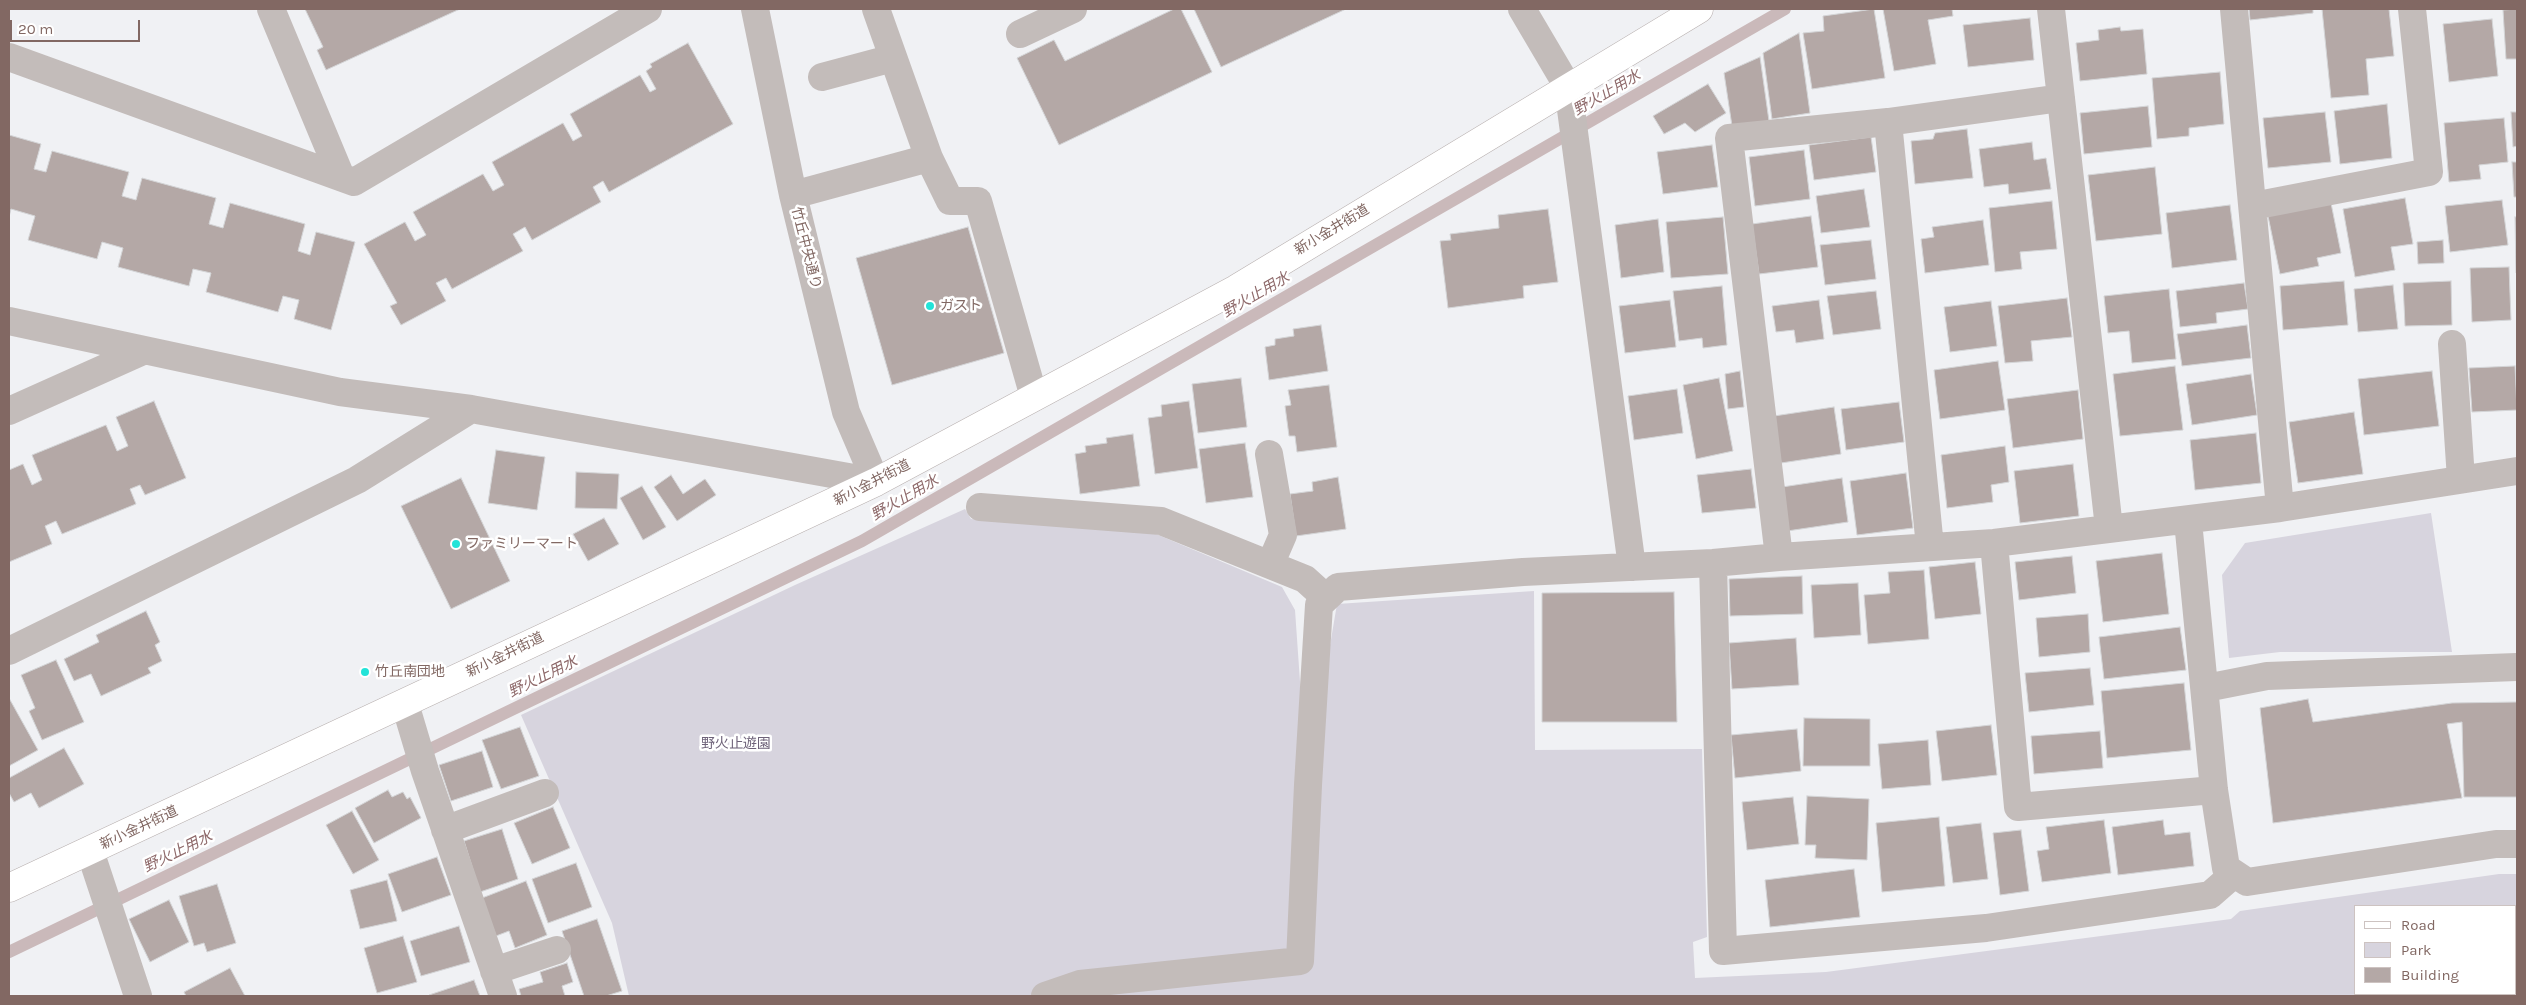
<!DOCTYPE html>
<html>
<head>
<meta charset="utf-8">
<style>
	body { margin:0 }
	#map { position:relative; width:2526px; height:1005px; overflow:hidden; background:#f0f1f4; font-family:Karla,sans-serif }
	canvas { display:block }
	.frame { position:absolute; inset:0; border:10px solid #826863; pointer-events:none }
	.legend { position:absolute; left:2354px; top:905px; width:162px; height:90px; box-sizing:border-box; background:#fff; border:1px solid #cdc3c1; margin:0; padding:6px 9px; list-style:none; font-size:15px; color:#826863 }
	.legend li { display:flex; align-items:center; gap:10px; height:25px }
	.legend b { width:25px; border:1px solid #cdc3c1 }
	.scale { position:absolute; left:10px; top:20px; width:130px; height:22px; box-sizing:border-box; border:2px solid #826863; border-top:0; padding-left:6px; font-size:15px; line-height:18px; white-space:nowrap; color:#826863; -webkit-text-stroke:4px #fff; paint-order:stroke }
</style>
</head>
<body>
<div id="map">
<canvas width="2526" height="1005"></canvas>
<div class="frame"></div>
<ul class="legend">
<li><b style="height:6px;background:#fff"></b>Road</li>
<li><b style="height:14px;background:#d7d4de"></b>Park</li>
<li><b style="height:14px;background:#b4a8a6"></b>Building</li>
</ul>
<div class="scale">20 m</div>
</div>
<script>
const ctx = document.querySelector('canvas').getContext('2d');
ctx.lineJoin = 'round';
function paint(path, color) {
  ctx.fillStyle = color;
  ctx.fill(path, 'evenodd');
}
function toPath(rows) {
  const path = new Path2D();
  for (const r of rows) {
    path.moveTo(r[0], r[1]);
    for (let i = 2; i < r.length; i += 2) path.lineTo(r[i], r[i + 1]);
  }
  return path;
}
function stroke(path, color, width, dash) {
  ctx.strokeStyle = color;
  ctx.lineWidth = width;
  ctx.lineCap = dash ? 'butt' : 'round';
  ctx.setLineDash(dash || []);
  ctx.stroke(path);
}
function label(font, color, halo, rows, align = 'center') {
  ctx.font = font + ' Karla,"Noto Sans JP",sans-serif';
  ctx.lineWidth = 5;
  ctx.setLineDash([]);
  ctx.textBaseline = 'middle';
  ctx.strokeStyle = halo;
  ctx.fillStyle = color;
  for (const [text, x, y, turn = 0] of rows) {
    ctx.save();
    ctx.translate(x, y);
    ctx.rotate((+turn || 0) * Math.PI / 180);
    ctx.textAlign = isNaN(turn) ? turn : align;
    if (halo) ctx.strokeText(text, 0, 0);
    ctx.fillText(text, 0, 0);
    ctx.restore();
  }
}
const green = toPath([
	[965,509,971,519,1156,534,1282,587,1295,610,1307,782,1337,604,1534,591,1535,750,1702,749,1707,937,1693,942,1695,978,1826,972,2231,919,2240,911,2499,874,2517,874,2517,996,629,996,612,923,521,715,795,585],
	[2355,906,2515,906,2515,994,2355,994],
	[2431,513,2452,652,2280,652,2229,658,2222,575,2245,543]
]);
const stream = toPath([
	[9,952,862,541,1785,9]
]);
const building = toPath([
	[305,9,460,9,326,70,317,50,323,47,305,9],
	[1174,9,1181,9,1212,72,1059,145,1017,58,1054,40,1065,61,1174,9],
	[1194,9,1346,9,1221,67,1194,9],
	[1874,9,1885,78,1812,89,1803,33,1824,31,1823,16,1874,9],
	[1883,9,1952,9,1953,16,1928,20,1936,64,1894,71,1883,9],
	[2249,9,2313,9,2313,13,2250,20,2249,9],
	[2322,9,2389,9,2394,56,2366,59,2369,95,2331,98,2322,9],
	[2517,9,2517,59,2506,59,2503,10,2517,9],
	[2030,18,2034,60,1968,67,1963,25,2030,18],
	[2492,19,2498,76,2449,82,2443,24,2492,19],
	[2120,27,2121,31,2143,29,2147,74,2080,81,2076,43,2099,40,2098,30,2120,27],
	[1799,33,1810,113,1772,119,1763,53,1799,33],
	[688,43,733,124,609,192,603,181,593,187,601,202,532,240,525,227,513,234,523,251,452,289,446,278,436,283,446,301,401,325,390,306,397,303,364,244,405,222,415,241,426,235,413,212,483,174,493,191,504,185,492,162,563,123,573,141,582,136,570,114,640,75,650,92,656,89,646,71,652,67,650,64,688,43],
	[1760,57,1769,121,1732,126,1724,73,1760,57],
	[2220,72,2224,124,2189,128,2189,136,2157,139,2152,78,2220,72],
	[1708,84,1726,113,1695,132,1685,123,1664,134,1653,116,1708,84],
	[2387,104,2392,158,2340,164,2334,111,2387,104],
	[2148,106,2152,147,2084,154,2080,113,2148,106],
	[2325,112,2331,162,2268,168,2263,118,2325,112],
	[2511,112,2517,112,2517,146,2513,147,2511,112],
	[2504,118,2508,162,2479,165,2481,179,2449,182,2444,123,2504,118],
	[1967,129,1973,178,1915,184,1911,141,1933,139,1935,133,1967,129],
	[9,135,41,144,34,169,46,172,52,151,129,172,122,196,136,200,142,178,216,198,209,224,223,228,230,203,305,224,298,251,310,255,316,232,355,242,331,330,294,319,299,300,283,296,278,312,206,292,211,273,193,269,189,286,118,267,123,248,102,242,97,259,28,240,35,216,11,209,9,217,9,135],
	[1871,137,1876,172,1814,180,1809,145,1871,137],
	[2032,142,2034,160,2046,158,2051,189,2009,194,2008,184,1984,187,1979,149,2032,142],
	[1712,145,1718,187,1663,194,1657,152,1712,145],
	[1804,150,1810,199,1755,206,1749,157,1804,150],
	[2512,162,2517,162,2517,197,2514,197,2512,162],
	[2155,167,2162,234,2096,241,2088,175,2155,167],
	[1864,189,1870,227,1821,233,1816,196,1864,189],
	[2405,198,2413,244,2391,247,2395,270,2355,277,2343,209,2405,198],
	[2502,200,2508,245,2450,252,2445,206,2502,200],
	[2052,201,2057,249,2020,252,2022,269,1995,272,1989,208,2052,201],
	[2331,203,2341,253,2317,258,2319,266,2280,274,2268,216,2331,203],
	[2230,205,2237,260,2172,268,2166,213,2230,205],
	[1548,209,1558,282,1523,286,1524,298,1448,308,1440,241,1451,240,1450,234,1499,228,1498,215,1548,209],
	[1811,216,1818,267,1759,274,1752,224,1811,216],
	[1723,217,1728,274,1671,278,1666,222,1723,217],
	[2515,217,2517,217,2517,273,2516,273,2515,217],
	[1658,219,1664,272,1621,278,1615,225,1658,219],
	[1983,220,1989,265,1925,273,1921,239,1934,237,1932,227,1983,220],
	[968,227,1004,353,892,385,856,258,968,227],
	[1871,240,1876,279,1825,285,1820,245,1871,240],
	[2443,240,2444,263,2418,264,2417,242,2443,240],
	[2509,267,2511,320,2472,322,2470,268,2509,267],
	[2344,281,2348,325,2283,330,2280,286,2344,281],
	[2451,281,2452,325,2405,326,2403,283,2451,281],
	[2244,283,2248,309,2216,313,2217,323,2180,327,2176,291,2244,283],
	[2393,285,2398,329,2358,332,2354,289,2393,285],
	[1722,286,1727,345,1703,348,1702,338,1679,341,1673,291,1722,286],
	[2169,289,2176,359,2132,363,2129,331,2108,333,2104,296,2169,289],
	[1876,291,1881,329,1833,335,1827,296,1876,291],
	[2067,298,2072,337,2031,341,2033,361,2005,363,1998,306,2067,298],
	[1670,300,1676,347,1625,353,1619,306,1670,300],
	[1819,300,1824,339,1796,343,1794,330,1776,332,1772,306,1819,300],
	[1991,301,1997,346,1950,352,1944,307,1991,301],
	[1321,325,1328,371,1269,380,1265,347,1275,345,1275,339,1294,336,1293,329,1321,325],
	[2247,325,2251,358,2182,366,2177,334,2247,325],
	[1998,361,2005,410,1940,419,1934,370,1998,361],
	[2175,366,2183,430,2120,436,2113,374,2175,366],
	[2515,366,2517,410,2472,412,2469,368,2515,366],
	[1740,371,1744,407,1728,409,1725,374,1740,371],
	[2432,371,2439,426,2364,435,2358,379,2432,371],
	[2251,374,2257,415,2192,425,2186,384,2251,374],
	[1241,378,1247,427,1198,433,1192,384,1241,378],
	[1719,378,1733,451,1696,459,1683,385,1719,378],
	[1329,385,1337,447,1297,452,1295,436,1289,436,1285,406,1291,405,1288,390,1329,385],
	[1677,389,1683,433,1634,440,1628,396,1677,389],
	[2078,390,2083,439,2013,448,2007,399,2078,390],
	[154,401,186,478,145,495,140,485,130,489,136,504,62,534,56,521,45,526,52,544,9,562,9,470,23,464,32,485,42,480,32,455,106,425,117,451,128,446,116,417,154,401],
	[1189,401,1198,468,1155,474,1148,418,1162,416,1161,405,1189,401],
	[1899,402,1904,442,1846,450,1841,409,1899,402],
	[1834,407,1841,454,1781,463,1774,416,1834,407],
	[2354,412,2363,474,2298,483,2289,422,2354,412],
	[2256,433,2261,483,2195,490,2190,440,2256,433],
	[1133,434,1140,486,1080,494,1075,454,1086,452,1085,446,1107,443,1106,438,1133,434],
	[1245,443,1253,497,1206,503,1199,449,1245,443],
	[2005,446,2009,482,1991,485,1993,502,1947,508,1941,455,2005,446],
	[496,450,545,457,537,510,488,503,496,450],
	[2073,464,2079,516,2020,523,2014,471,2073,464],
	[1751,469,1756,508,1702,513,1697,475,1751,469],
	[576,472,619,474,617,509,575,508,576,472],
	[1906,473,1913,528,1857,535,1850,481,1906,473],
	[671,475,683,494,705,479,716,495,677,521,654,487,671,475],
	[1338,477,1346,529,1296,536,1290,494,1313,491,1312,482,1338,477],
	[461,478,510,581,451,609,401,506,461,478],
	[1842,478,1848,522,1787,531,1782,487,1842,478],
	[642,486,666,527,643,540,620,498,642,486],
	[604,518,619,544,588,561,573,534,604,518],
	[2162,553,2169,614,2103,622,2096,561,2162,553],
	[2072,556,2076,593,2019,600,2015,562,2072,556],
	[1975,562,1981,614,1935,619,1929,567,1975,562],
	[1924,570,1929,639,1868,644,1864,595,1890,593,1888,572,1924,570],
	[1802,576,1803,614,1730,616,1729,579,1802,576],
	[1858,583,1861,635,1814,638,1811,585,1858,583],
	[1674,592,1677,722,1542,722,1542,593,1674,592],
	[146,611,160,642,155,645,162,661,148,668,151,673,101,696,91,674,74,681,64,659,99,642,96,635,146,611],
	[2088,614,2090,652,2039,657,2036,618,2088,614],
	[2180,627,2186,670,2104,679,2099,637,2180,627],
	[1796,638,1799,685,1732,689,1729,643,1796,638],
	[56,660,84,722,42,740,29,711,35,708,21,675,56,660],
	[2090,668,2094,705,2029,712,2025,673,2090,668],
	[2184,683,2191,750,2107,758,2101,691,2184,683],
	[9,698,38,750,9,766,9,698],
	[2308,699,2313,722,2452,703,2517,702,2517,797,2464,797,2462,722,2447,724,2462,798,2273,823,2260,708,2308,699],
	[1804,718,1870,719,1870,766,1803,766,1804,718],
	[1991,725,1997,775,1942,781,1936,731,1991,725],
	[520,727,539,776,501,789,482,740,520,727],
	[1797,729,1801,771,1735,778,1731,735,1797,729],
	[2100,731,2103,768,2034,774,2031,736,2100,731],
	[1928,740,1931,785,1882,789,1878,744,1928,740],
	[64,748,84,784,39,808,31,793,14,802,9,793,9,778,64,748],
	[482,751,493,787,451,801,439,765,482,751],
	[388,790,392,797,403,792,407,799,410,797,421,818,374,843,355,808,388,790],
	[1807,796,1869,799,1867,860,1815,858,1816,845,1805,845,1807,796],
	[1793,797,1799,844,1747,850,1742,802,1793,797],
	[553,807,570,848,532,864,514,823,553,807],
	[352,811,379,860,353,874,326,825,352,811],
	[1939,817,1945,886,1882,892,1876,823,1939,817],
	[2104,820,2111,873,2042,882,2037,851,2049,849,2046,827,2104,820],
	[2163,820,2165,835,2190,832,2194,866,2118,875,2112,827,2163,820],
	[1981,823,1988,879,1953,883,1946,827,1981,823],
	[502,829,518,879,480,892,464,841,502,829],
	[2021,830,2029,891,2000,895,1993,833,2021,830],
	[437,857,451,895,402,912,388,874,437,857],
	[576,863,592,907,548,923,532,879,576,863],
	[1854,869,1860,917,1770,927,1765,880,1854,869],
	[387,880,397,921,360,929,350,890,387,880],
	[526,881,547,935,515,948,509,931,496,936,482,898,526,881],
	[217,884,236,943,207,952,204,943,194,946,179,896,217,884],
	[169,900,189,942,150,962,129,919,169,900],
	[597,919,622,991,606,996,584,996,562,931,597,919],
	[459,926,470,962,421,976,410,941,459,926],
	[403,936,417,982,377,993,364,948,403,936],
	[567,963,573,982,562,986,565,996,521,996,519,989,543,982,540,972,567,963],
	[230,968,245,996,186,996,184,992,230,968],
	[474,980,480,996,429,996,429,995,474,980]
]);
const minor = toPath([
	[271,9,341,177],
	[755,9,793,195,846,412,876,482],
	[876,9,929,158,950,201,978,201,1034,397],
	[1522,9,1568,87,1632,567],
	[2051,9,2109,528],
	[2234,9,2280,508],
	[1020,34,1073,9],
	[9,57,354,182,648,9],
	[822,77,893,58],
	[1888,122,1930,547],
	[793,195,929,158],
	[2253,206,2429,172,2412,9],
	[9,321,340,392,471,409,876,482],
	[2452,344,2461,479],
	[9,411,143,351],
	[1269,454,1283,535,1270,565],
	[980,507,1161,521,1305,579,1326,598],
	[2188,521,2214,790,2226,868,2247,882,2496,844,2517,844],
	[1994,543,2018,807,2214,790],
	[1779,557,1729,138,1888,122,2061,98],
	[1713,563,1723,951,1986,928,2210,895,2234,874],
	[9,651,357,480,471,409],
	[2206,688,2267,676,2517,667],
	[405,704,425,771,503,996],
	[445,830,545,793],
	[90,851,138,996],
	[494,971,557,950],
	[1045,996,1080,984,1300,961,1308,785,1319,605,1338,587,1523,572,1713,563,1779,557,1994,543,2280,508,2517,471]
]);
const major = toPath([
	[9,888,876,482,1236,289,1699,9]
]);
const markers = [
	[930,306,5,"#22e3d8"],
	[456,544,5,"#22e3d8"],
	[365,672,5,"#22e3d8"]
];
const streetNames = [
	["新小金井街道",1332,230,-31],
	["竹丘中央通り",806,248,76],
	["新小金井街道",872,483,-27],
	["新小金井街道",505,655,-26],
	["新小金井街道",139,828,-25]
];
const poiNames = [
	["ガスト",940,306],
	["ファミリーマート",466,544],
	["竹丘南団地",375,672]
];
const parkNames = [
	["野火止遊園",736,744]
];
const waterNames = [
	["野火止用水",1607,93,-30],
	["野火止用水",1256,295,-30],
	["野火止用水",905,498,-30],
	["野火止用水",543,677,-26],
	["野火止用水",178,852,-26]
];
paint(green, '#d7d4de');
stroke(stream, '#cab9ba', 12);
paint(building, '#b4a8a6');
stroke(building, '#d3d4d6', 1);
stroke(major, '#b7afae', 29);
stroke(minor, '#c3bcba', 28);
stroke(major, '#fff', 28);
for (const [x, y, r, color] of markers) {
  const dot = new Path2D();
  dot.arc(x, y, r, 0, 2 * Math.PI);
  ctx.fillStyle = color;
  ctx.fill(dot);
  stroke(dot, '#fff', 2);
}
label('14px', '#826863', '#fff', streetNames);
label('14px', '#826863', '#fff', poiNames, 'left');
label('14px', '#6e6279', '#fff', parkNames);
label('italic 15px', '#8d6869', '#fff', waterNames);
</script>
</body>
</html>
